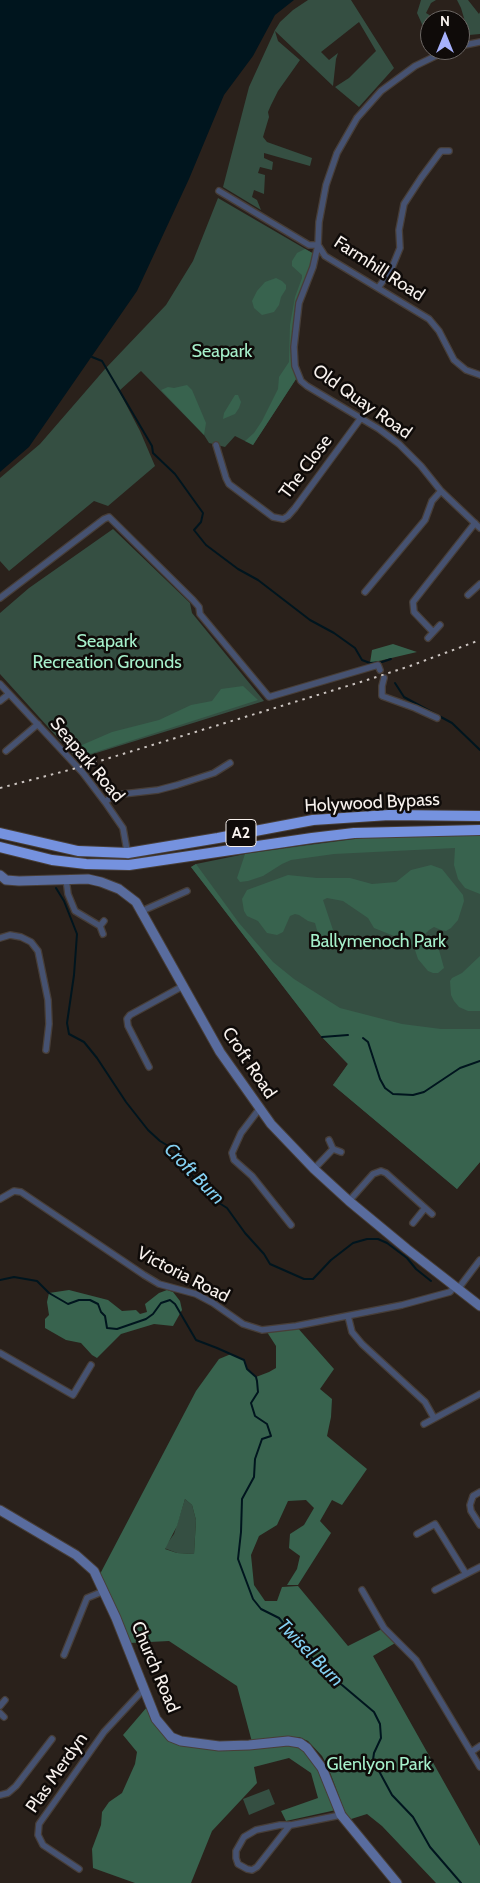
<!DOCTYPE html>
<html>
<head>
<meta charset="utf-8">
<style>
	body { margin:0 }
	#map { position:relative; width:480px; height:1883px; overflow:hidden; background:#2a211b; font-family:Cabin,sans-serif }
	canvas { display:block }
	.north { position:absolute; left:420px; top:10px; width:50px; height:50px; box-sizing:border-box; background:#0f0b09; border:1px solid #6c6764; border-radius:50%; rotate:0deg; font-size:14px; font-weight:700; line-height:20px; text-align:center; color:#f7f1ed }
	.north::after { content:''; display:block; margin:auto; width:18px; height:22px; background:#a6b1fc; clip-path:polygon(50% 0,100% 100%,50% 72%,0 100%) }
</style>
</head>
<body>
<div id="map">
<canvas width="480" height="1883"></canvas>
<div class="north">N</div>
</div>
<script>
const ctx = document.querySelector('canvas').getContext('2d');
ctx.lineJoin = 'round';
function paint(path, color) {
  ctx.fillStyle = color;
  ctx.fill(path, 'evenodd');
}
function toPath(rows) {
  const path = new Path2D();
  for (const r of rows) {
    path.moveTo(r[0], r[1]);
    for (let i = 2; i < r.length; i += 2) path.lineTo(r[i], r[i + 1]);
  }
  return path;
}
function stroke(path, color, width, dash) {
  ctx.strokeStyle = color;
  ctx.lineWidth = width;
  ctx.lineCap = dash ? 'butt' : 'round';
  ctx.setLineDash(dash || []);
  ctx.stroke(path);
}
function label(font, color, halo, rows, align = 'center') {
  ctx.font = font + ' Cabin,sans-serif';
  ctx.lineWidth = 5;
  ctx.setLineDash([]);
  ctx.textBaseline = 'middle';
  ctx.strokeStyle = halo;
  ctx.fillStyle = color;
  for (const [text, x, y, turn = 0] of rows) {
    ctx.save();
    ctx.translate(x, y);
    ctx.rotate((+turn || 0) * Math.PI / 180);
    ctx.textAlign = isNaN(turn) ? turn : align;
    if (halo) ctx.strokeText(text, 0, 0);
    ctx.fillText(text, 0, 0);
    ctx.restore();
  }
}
const green = toPath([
	[308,0,351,0,394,68,359,107,335,87,349,78,376,51,359,22,321,52,329,60,338,53,336,59,333,86,275,31,278,41,300,60,278,91,271,105,268,112,269,117,263,137,267,142,312,158,310,166,264,153,264,158,273,162,272,170,260,167,258,173,265,175,264,194,254,190,252,197,257,200,261,210,223,187,249,87,275,30,280,22,293,10],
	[421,0,436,0,431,3,426,13,431,16,430,42,417,13],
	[457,0,468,0,479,14,480,12,480,34,469,35,461,8],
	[218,198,314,254,298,302,292,343,296,379,253,445,235,436,225,447,209,443,204,435,141,371,119,391,140,431,155,466,108,506,94,501,9,571,0,561,0,478,40,444,105,369,166,305,193,261],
	[113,529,190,603,192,613,264,701,77,759,0,674,0,613,29,588],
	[412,836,480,836,480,1162,457,1189,333,1085,348,1064,322,1037,191,867,196,864,245,854,299,846,363,838],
	[185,1499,192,1505,196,1520,194,1554,177,1553,164,1548,174,1534],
	[269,1789,275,1804,249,1815,243,1799]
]);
const forest = toPath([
	[305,249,314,254,311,267,298,302,292,343,296,379,253,445,245,441,254,433,262,421,278,389,279,377,289,362,290,325,295,297,302,278,302,275,292,266,292,261,297,253],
	[276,278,282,281,286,285,286,289,281,297,279,305,274,312,262,315,254,308,252,301,257,291,265,282],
	[187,385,192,390,206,423,204,435,161,390,168,387,174,388],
	[235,395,238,395,241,402,239,408,235,414,223,419,224,413],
	[393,644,417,652,370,663,372,650],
	[243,686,258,700,80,757,75,748,112,732,159,720,191,705,212,701,221,689],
	[412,836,480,836,480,894,465,888,458,879,454,865,455,848,334,854,291,860,282,864,263,876,248,881,240,882,237,878,245,854,363,838],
	[196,864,239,923,273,962,294,979,340,1008,402,1024,441,1029,480,1029,480,1162,457,1189,333,1085,348,1064,322,1037,191,867],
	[431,865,442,869,463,895,464,901,458,920,451,928,446,931,441,930,434,927,429,930,424,935,428,943,432,943,439,950,444,968,438,973,433,973,428,971,418,959,414,947,409,942,374,928,368,918,343,901,327,898,323,900,333,930,331,937,327,939,321,938,318,934,315,923,308,921,299,915,295,914,290,916,283,932,277,935,267,933,258,921,247,916,244,911,242,899,247,890,288,875,317,878,350,878,372,884,396,882,411,870],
	[480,956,480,1011,468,1011,459,1007,454,1001,451,995,450,981,452,978,462,973],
	[69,1290,108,1300,122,1311,136,1310,140,1314,147,1312,145,1304,159,1293,167,1290,173,1292,180,1301,182,1310,173,1326,154,1324,121,1334,97,1358,92,1355,81,1343,66,1340,45,1328,45,1319,49,1315,47,1302,49,1293],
	[296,1326,334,1369,320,1389,332,1399,331,1417,327,1436,367,1469,342,1505,332,1500,320,1521,331,1533,298,1585,287,1585,297,1569,300,1556,289,1548,290,1534,304,1525,314,1508,306,1500,288,1501,277,1525,259,1536,251,1555,254,1585,265,1601,277,1601,282,1587,298,1586,348,1646,384,1628,397,1642,373,1656,480,1846,480,1883,436,1883,382,1826,367,1814,348,1820,328,1767,322,1756,308,1741,299,1737,252,1742,237,1686,169,1641,130,1643,100,1574,196,1391,219,1359,231,1354,244,1360,247,1369,256,1377,269,1372,276,1368,276,1346,267,1332],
	[185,1499,192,1505,196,1520,194,1554,177,1553,165,1549,177,1526],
	[147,1707,169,1741,207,1747,294,1744,304,1747,322,1772,336,1810,286,1821,281,1811,318,1798,311,1773,289,1758,254,1767,257,1783,212,1831,191,1883,135,1883,93,1868,92,1849,101,1825,102,1812,109,1802,122,1793,135,1764,137,1752,123,1735]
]);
const water = toPath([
	[0,0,294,0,275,15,253,56,224,95,189,179,137,291,29,447,0,472]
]);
const stream = toPath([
	[92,357,102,361,152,446,153,453,175,474,203,513,201,522,194,530,206,545,238,569,258,580,310,620,334,633,355,648,362,660,370,663,382,662,391,659],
	[395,683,404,697,452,723,480,750],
	[56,888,64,901,77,934,74,975,67,1023,69,1034,84,1042,97,1058,126,1102,148,1130,160,1141,175,1150,197,1182,216,1201,227,1208,245,1233,264,1254,270,1264,304,1279,313,1279,331,1260,353,1243,367,1239,378,1239,387,1243,407,1258,416,1269,431,1281],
	[322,1037,348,1035],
	[363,1038,368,1042,380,1079,385,1088,393,1094,413,1095,424,1092,460,1068,480,1061],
	[0,1280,14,1277,37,1281,49,1293,68,1304,79,1300,90,1300,98,1304,101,1312,105,1316,107,1328,117,1329,146,1319,153,1314,161,1303,170,1300,175,1304,196,1340,217,1348,244,1360,247,1369,256,1377,257,1381,258,1392,251,1403,255,1416,267,1424,271,1436,262,1439,255,1459,254,1477,242,1499,241,1532,238,1559,253,1599,261,1609,279,1618,327,1676,342,1685,374,1712,380,1724,381,1738,374,1753,373,1760,392,1795,413,1817,430,1847,461,1883]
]);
const street = toPath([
	[460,46,480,42],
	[448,50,415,66,381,91,357,118,337,153,326,185,319,222,318,245,313,267,299,303,294,347,295,366,301,381,307,386,379,429,399,444,421,466,441,491,480,528],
	[219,191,309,245,318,245],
	[318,245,325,256,429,319,439,331,454,360,466,370,480,375],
	[378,288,391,270,400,248,399,230,404,204,421,178,441,151,449,151],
	[216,445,226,478,229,484,273,517,283,519,288,516,295,508,361,418],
	[365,592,425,520,432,501,441,491],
	[468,595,480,584],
	[0,598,104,519,109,517,193,600,199,607,200,614,269,697,378,665,380,670],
	[433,632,414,612,413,602,475,523],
	[428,638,440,625],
	[384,678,382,686,382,696,415,708,437,718],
	[0,684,83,773,105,802,123,828,128,856],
	[0,701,9,694],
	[6,751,38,724],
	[105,802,114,795,158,790,177,785,214,773,230,763],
	[66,879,68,894,75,911,100,926],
	[142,911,187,891],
	[103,934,100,926,104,921],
	[0,938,10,935,21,937,31,942,38,951,48,1000,49,1024,46,1050],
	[149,1067,128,1026,127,1019,130,1015,183,986],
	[260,1108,241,1133,232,1153,234,1160,252,1176,291,1225],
	[329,1140,333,1149,341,1152],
	[314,1169,333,1149],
	[0,1199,14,1191,21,1192,144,1275,159,1284,196,1294,213,1303,243,1324,262,1330,296,1326,402,1305,450,1292,455,1286],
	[349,1201,373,1174,381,1171,386,1173,432,1214],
	[413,1223,425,1208],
	[458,1289,480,1260],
	[348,1316,352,1332,362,1344,425,1402,434,1418],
	[0,1353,73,1395,91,1365],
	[424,1424,480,1394],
	[480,1492,473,1496,470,1505,471,1511,480,1525],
	[417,1534,435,1524,466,1574],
	[362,1590,384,1628,416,1660,480,1767],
	[435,1590,480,1567],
	[64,1655,87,1598,104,1591],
	[0,1706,5,1700],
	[0,1713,4,1717],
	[471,1752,480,1746],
	[0,1795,8,1793,16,1786,52,1739],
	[290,1825,257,1867,252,1870,247,1869,238,1864,236,1858,236,1851,244,1837,256,1830,280,1825,291,1825,341,1815],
	[79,1869,43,1845,38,1835,39,1824,104,1732,143,1690]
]);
const secondary = toPath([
	[0,875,6,880,19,881,88,879,101,882,119,889,136,902,220,1052,271,1124,314,1169,349,1201,407,1249,480,1306],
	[0,1510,76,1555,94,1571,116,1618,156,1719,171,1737,181,1741,219,1746,249,1745,288,1741,300,1743,307,1748,322,1768,341,1815,397,1883]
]);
const highway = toPath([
	[0,833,78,851,128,853,218,838,313,820,389,815,480,816],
	[0,847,52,860,86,864,129,865,312,838,354,833,480,830]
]);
const rail = toPath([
	[0,788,73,769,364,681,410,666,480,640]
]);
const shields = [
	[241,833,30]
];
const shieldNames = [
	["A2",241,833]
];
const streetNames = [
	["Farmhill Road",379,269,33],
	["Old Quay Road",362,402,35],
	["The Close",306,467,-53],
	["Seapark Road",87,760,50],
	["Holywood Bypass",372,803,-3],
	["Croft Road",249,1063,56],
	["Victoria Road",183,1275,27],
	["Church Road",155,1667,67],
	["Plas Merdyn",57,1773,-55]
];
const parkNames = [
	["Seapark",222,352],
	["Seapark",107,642],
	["Recreation Grounds",107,663],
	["Ballymenoch Park",378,942],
	["Glenlyon Park",379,1765]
];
const waterNames = [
	["Croft Burn",194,1174,46],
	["Twisel Burn",310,1653,46]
];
paint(green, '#354f42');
paint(forest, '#38634e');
paint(water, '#00151e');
stroke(stream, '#00151e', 2);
stroke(street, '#473e38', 8);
stroke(secondary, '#473e38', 11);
stroke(highway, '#473e38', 12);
stroke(street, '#465271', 5.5);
stroke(secondary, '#596c9e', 9);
stroke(highway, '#7592df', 10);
stroke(rail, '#cbc4c0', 2, [2.5, 5]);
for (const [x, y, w] of shields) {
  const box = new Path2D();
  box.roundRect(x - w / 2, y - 13.5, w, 27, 4);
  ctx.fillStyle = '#0f0b09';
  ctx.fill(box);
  stroke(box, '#f7f1ed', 1);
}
label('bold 16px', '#f7f1ed', null, shieldNames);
label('18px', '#f7f1ed', '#0f0b09', streetNames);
label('18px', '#a6f0cb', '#0f0b09', parkNames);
label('italic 19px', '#83cff1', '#0f0b09', waterNames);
</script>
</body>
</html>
